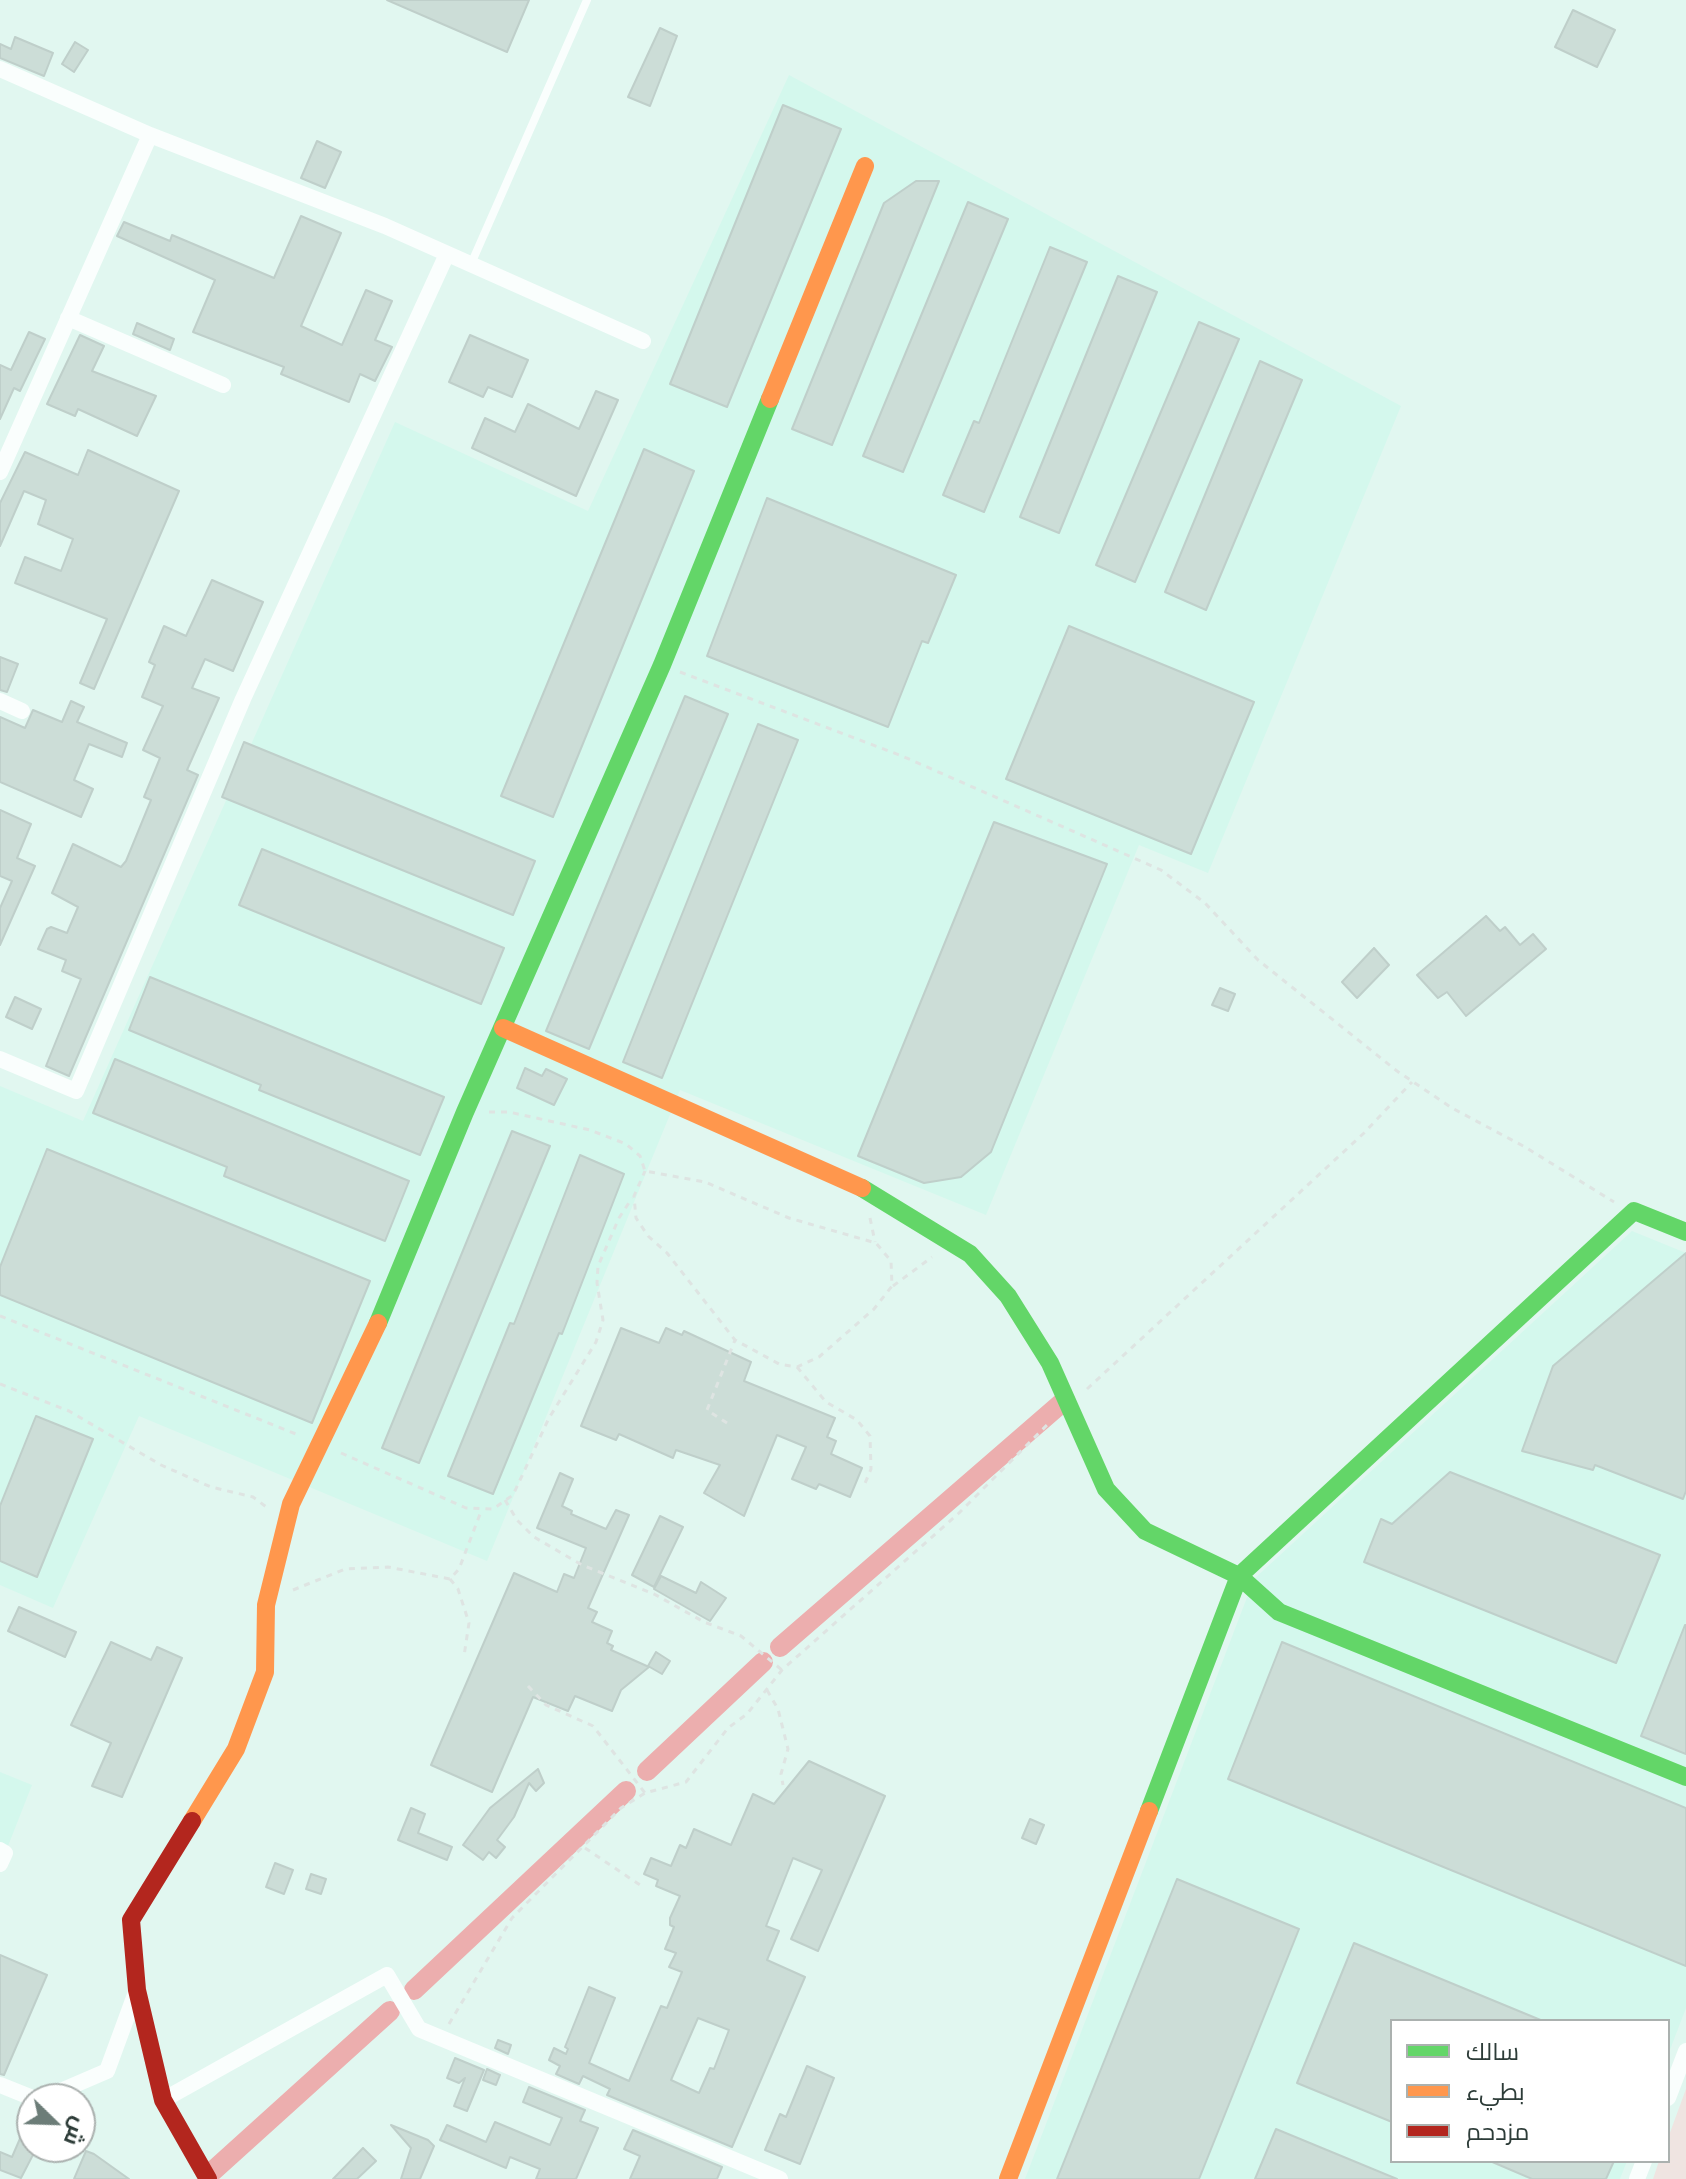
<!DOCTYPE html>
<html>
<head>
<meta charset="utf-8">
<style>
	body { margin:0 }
	#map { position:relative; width:1686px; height:2179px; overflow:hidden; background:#e1f7f0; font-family:"Asap Condensed",Cairo,sans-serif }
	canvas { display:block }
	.legend { position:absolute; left:1390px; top:2019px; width:280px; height:144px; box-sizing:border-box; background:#fff; border:2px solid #abb1af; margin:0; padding:10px 14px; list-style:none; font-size:24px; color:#2d3c38 }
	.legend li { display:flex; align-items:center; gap:16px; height:40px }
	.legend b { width:40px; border:2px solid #abb1af }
	.north { position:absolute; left:16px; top:2083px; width:80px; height:80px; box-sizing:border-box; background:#fff; border:2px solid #abb1af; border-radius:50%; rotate:113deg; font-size:22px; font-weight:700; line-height:32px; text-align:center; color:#2d3c38 }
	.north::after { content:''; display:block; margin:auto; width:28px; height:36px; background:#6c7d78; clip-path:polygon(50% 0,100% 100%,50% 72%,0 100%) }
</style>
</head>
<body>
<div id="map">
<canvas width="1686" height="2179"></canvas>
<ul class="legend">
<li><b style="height:10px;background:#63d668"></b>سالك</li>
<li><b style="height:10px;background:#ff974d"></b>بطيء</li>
<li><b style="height:10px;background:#b3261e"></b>مزدحم</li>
</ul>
<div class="north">ش</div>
</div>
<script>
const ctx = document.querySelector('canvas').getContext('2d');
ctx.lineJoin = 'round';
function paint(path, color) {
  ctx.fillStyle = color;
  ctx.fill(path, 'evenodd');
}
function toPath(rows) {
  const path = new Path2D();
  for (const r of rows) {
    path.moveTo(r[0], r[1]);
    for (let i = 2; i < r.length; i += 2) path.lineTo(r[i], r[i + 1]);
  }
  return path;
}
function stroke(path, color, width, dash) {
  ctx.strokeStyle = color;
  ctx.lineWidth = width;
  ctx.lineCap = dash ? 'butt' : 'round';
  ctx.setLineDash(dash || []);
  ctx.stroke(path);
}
const built = toPath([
	[789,75,1401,406,1208,873,1139,845,986,1215,680,1090,487,1561,139,1416,53,1608,0,1585,0,1086,83,1121,395,422,588,511],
	[1632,1231,1686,1253,1686,2008,1668,2055,1668,2021,1392,2021,1392,2161,1627,2161,1620,2179,1025,2179,1254,1579],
	[0,1772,32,1785,8,1846,0,1843]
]);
const green = toPath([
	[1686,2089,1686,2179,1653,2179,1659,2161,1668,2161,1668,2138]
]);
const canal = toPath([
	[780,1647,1065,1400],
	[647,1771,763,1662],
	[414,1990,626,1791],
	[214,2170,390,2011]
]);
const building = toPath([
	[387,0,529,0,507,52,387,0],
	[1573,10,1615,30,1597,67,1555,47,1573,10],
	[660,28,677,36,650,106,628,97,660,28],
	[15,37,53,53,44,76,0,58,0,44,11,49,15,37],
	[75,42,88,50,74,72,62,64,75,42],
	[783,105,841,129,727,407,670,384,783,105],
	[317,141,341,152,325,188,301,178,317,141],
	[916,181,939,181,832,445,792,429,884,203,916,181],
	[968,202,1008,219,903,472,863,456,968,202],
	[301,216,341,233,301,326,342,345,366,290,392,301,375,340,392,347,375,381,360,374,349,402,281,374,284,367,193,332,215,280,117,236,124,222,170,241,172,235,274,278,301,216],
	[1050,247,1087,262,984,512,943,495,974,421,979,423,1050,247],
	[1118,276,1157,292,1059,533,1020,517,1118,276],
	[1199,322,1239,339,1135,582,1096,565,1199,322],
	[137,323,174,339,170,350,133,334,137,323],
	[29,332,45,339,20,391,14,388,0,419,0,365,11,370,29,332],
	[80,335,104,346,92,371,156,396,137,436,78,409,75,416,47,404,80,335],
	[470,335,528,360,512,397,488,387,483,397,449,382,470,335],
	[1260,361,1302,380,1206,610,1165,592,1260,361],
	[596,391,618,400,576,496,472,448,485,418,515,432,528,404,579,429,596,391],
	[644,449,694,471,553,817,501,796,644,449],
	[88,450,179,491,94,689,80,683,107,619,15,583,25,557,61,571,73,539,38,524,46,500,24,491,0,546,0,503,25,452,78,475,88,450],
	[767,498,956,575,928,643,922,641,888,727,707,656,767,498],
	[212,580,263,602,233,671,205,659,192,688,219,698,187,770,198,775,69,1076,46,1066,81,979,62,971,66,960,38,949,47,929,51,927,67,933,78,907,52,893,73,844,121,867,126,861,151,800,144,797,160,758,143,750,163,706,142,697,155,665,149,662,164,626,186,636,212,580],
	[1069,626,1254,702,1191,854,1006,779,1069,626],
	[0,657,18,664,7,692,0,690,0,657],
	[685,696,728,714,589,1049,546,1031,685,696],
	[71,701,84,707,77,722,127,743,122,757,89,744,74,780,93,789,81,817,0,782,0,717,25,728,33,710,62,722,71,701],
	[758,724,798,740,662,1078,623,1062,758,724],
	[244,742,535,861,513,915,222,797,244,742],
	[0,810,31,824,17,858,35,866,0,945,0,908,12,881,0,876,0,810],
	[994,822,1107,864,991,1152,961,1177,924,1183,858,1156,994,822],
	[262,849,504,948,481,1004,239,905,262,849],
	[1486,916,1500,931,1505,927,1520,945,1533,934,1546,949,1466,1016,1447,992,1438,998,1417,975,1486,916],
	[1374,948,1389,965,1357,998,1342,982,1374,948],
	[150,977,444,1097,420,1155,259,1090,261,1085,129,1030,150,977],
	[1220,988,1235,994,1228,1011,1212,1005,1220,988],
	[15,997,41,1009,32,1029,6,1017,15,997],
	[115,1059,409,1181,385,1241,224,1176,227,1167,93,1113,115,1059],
	[525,1068,542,1076,546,1069,567,1079,554,1105,517,1088,525,1068],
	[512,1131,550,1146,419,1463,382,1448,512,1131],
	[47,1149,370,1281,312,1423,0,1295,0,1267,47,1149],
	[580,1155,624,1174,562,1334,559,1333,493,1494,448,1476,510,1323,514,1324,580,1155],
	[1686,1253,1686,1491,1683,1499,1595,1465,1593,1470,1522,1451,1553,1366,1686,1253],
	[621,1328,659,1343,666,1328,682,1335,684,1331,751,1362,744,1381,835,1418,827,1437,836,1441,831,1454,862,1468,850,1497,819,1484,816,1489,792,1479,806,1447,777,1435,744,1516,704,1493,720,1465,676,1450,673,1458,619,1434,616,1440,581,1426,621,1328],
	[36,1416,93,1439,37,1577,0,1561,0,1506,36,1416],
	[1450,1472,1660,1555,1616,1663,1364,1562,1381,1519,1392,1524,1450,1472],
	[560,1473,573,1479,562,1506,572,1511,571,1514,606,1529,616,1510,629,1515,588,1608,597,1612,592,1622,612,1631,607,1643,613,1646,611,1650,649,1667,621,1690,612,1711,575,1696,568,1711,533,1697,492,1792,431,1765,514,1573,557,1592,564,1574,574,1578,586,1548,537,1528,560,1473],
	[660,1516,683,1527,654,1587,632,1575,660,1516],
	[661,1576,696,1593,701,1582,726,1598,710,1621,654,1589,661,1576],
	[19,1607,76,1632,65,1657,8,1631,19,1607],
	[1685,1625,1686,1625,1686,1754,1641,1736,1685,1625],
	[111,1642,151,1660,157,1647,182,1658,122,1797,92,1786,111,1743,71,1725,111,1642],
	[1282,1642,1686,1808,1686,1966,1228,1779,1282,1642],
	[656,1652,670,1661,662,1674,648,1666,656,1652],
	[809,1761,885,1796,818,1951,791,1939,822,1870,793,1858,766,1926,779,1931,767,1960,805,1977,732,2147,607,2095,610,2089,583,2076,579,2084,556,2074,560,2066,549,2060,554,2048,566,2054,568,2049,565,2047,589,1987,615,1998,589,2063,629,2081,661,2006,667,2008,682,1972,669,1967,676,1953,665,1949,674,1927,670,1925,670,1918,680,1896,656,1886,658,1880,644,1874,651,1858,671,1866,680,1845,686,1848,694,1829,731,1845,753,1794,774,1804,809,1761],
	[698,2018,729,2030,714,2069,710,2068,699,2093,671,2080,698,2018],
	[538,1769,544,1783,536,1791,529,1783,514,1817,497,1840,505,1847,496,1858,489,1852,483,1860,463,1845,490,1808,538,1769],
	[411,1808,425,1814,418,1833,452,1847,447,1860,398,1840,411,1808],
	[1030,1819,1044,1825,1036,1844,1022,1838,1030,1819],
	[275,1863,293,1870,284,1894,266,1887,275,1863],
	[311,1874,326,1879,321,1894,306,1889,311,1874],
	[1177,1879,1299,1929,1199,2179,1057,2179,1177,1879],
	[1354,1943,1543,2021,1392,2021,1392,2122,1297,2083,1354,1943],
	[0,1955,47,1975,4,2075,0,2074,0,1955],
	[498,2040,511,2045,508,2054,495,2048,498,2040],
	[455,2058,484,2070,467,2111,454,2106,465,2078,459,2083,447,2078,455,2058],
	[807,2066,834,2078,800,2164,765,2150,780,2114,786,2117,807,2066],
	[487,2069,500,2075,496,2085,483,2080,487,2069],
	[529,2087,585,2110,580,2121,598,2128,576,2179,536,2179,540,2169,510,2157,506,2168,440,2140,447,2125,486,2142,495,2122,550,2145,562,2118,523,2102,529,2087],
	[32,2111,32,2147,37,2147,21,2178,0,2170,0,2152,12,2157,32,2111],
	[391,2125,428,2140,434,2146,420,2179,401,2179,411,2148,391,2125],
	[1276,2129,1397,2179,1255,2179,1276,2129],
	[633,2130,722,2167,717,2179,630,2179,640,2156,624,2149,633,2130],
	[363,2148,376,2161,357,2179,333,2179,363,2148],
	[86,2151,94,2154,129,2179,74,2179,86,2151],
	[1490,2161,1614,2161,1606,2179,1532,2179,1490,2161]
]);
const path = toPath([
	[680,672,902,756,1161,870,1205,903,1258,960,1397,1071,1452,1108,1525,1147,1614,1202],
	[489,1112,509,1112,590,1130,626,1144,640,1156,645,1171,705,1182,789,1218,876,1243,891,1261,892,1286,874,1309,819,1357,797,1367,779,1364,735,1340,667,1253,648,1236,636,1218,634,1196,645,1171],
	[870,1218,875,1242],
	[893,1286,932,1257],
	[0,1316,301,1436],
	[797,1367,826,1402,857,1420,870,1436,871,1469,863,1488],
	[0,1384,69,1411,161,1465,211,1487,253,1497,269,1509],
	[1087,1389,1364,1133,1412,1082],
	[727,1423,707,1410,735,1340],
	[341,1453,466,1508,493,1509,513,1495,549,1418,596,1342,603,1320,597,1283,598,1266,619,1218,632,1198],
	[505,1500,517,1520,534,1537,582,1565,654,1594,704,1622,741,1636,782,1670],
	[450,1579,458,1589,469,1623,464,1656],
	[293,1590,345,1569,388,1567,450,1579,459,1569,482,1509],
	[528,1686,546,1705,593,1726,645,1793],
	[767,1690,778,1709,788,1749,781,1774,783,1785],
	[585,1848,643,1887],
	[449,2024,512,1918,621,1808,645,1793,686,1782,728,1728,747,1714,782,1670,959,1513,1051,1421]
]);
const lane = toPath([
	[471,264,587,0]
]);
const street = toPath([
	[0,69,150,135,385,226,643,341],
	[68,318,223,385],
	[0,472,150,135],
	[0,701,22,711],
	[0,1059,76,1091,243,699,447,254],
	[0,1850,5,1853,0,1864],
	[0,2085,35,2099],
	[1668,2098,1686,2051],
	[42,2099,107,2071,136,1992],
	[163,2100,387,1975,419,2029,780,2179],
	[1637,2179,1644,2161]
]);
const fast = toPath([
	[862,1188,970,1254,1008,1296,1050,1363,1106,1489,1145,1531,1239,1576,1279,1612,1686,1777],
	[378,1323,465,1112,662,665,770,399],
	[1149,1811,1239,1576,1634,1211,1686,1232]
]);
const slow = toPath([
	[770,399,865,166],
	[503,1028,862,1188],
	[192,1821,236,1749,265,1672,266,1605,291,1504,378,1323],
	[1008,2179,1149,1811]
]);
const jam = toPath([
	[192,1821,131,1920,137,1990,163,2100,208,2179]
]);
paint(built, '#d4f8ed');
paint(green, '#efe4e1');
stroke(canal, '#ecaeae', 20);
paint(building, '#ccddd7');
stroke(building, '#bfcfca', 2);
stroke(path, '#dee4e2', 3, [6, 6]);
stroke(lane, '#fafefd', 8);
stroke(street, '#fafefd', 16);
stroke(fast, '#63d668', 18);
stroke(slow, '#ff974d', 18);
stroke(jam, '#b3261e', 18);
</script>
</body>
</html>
